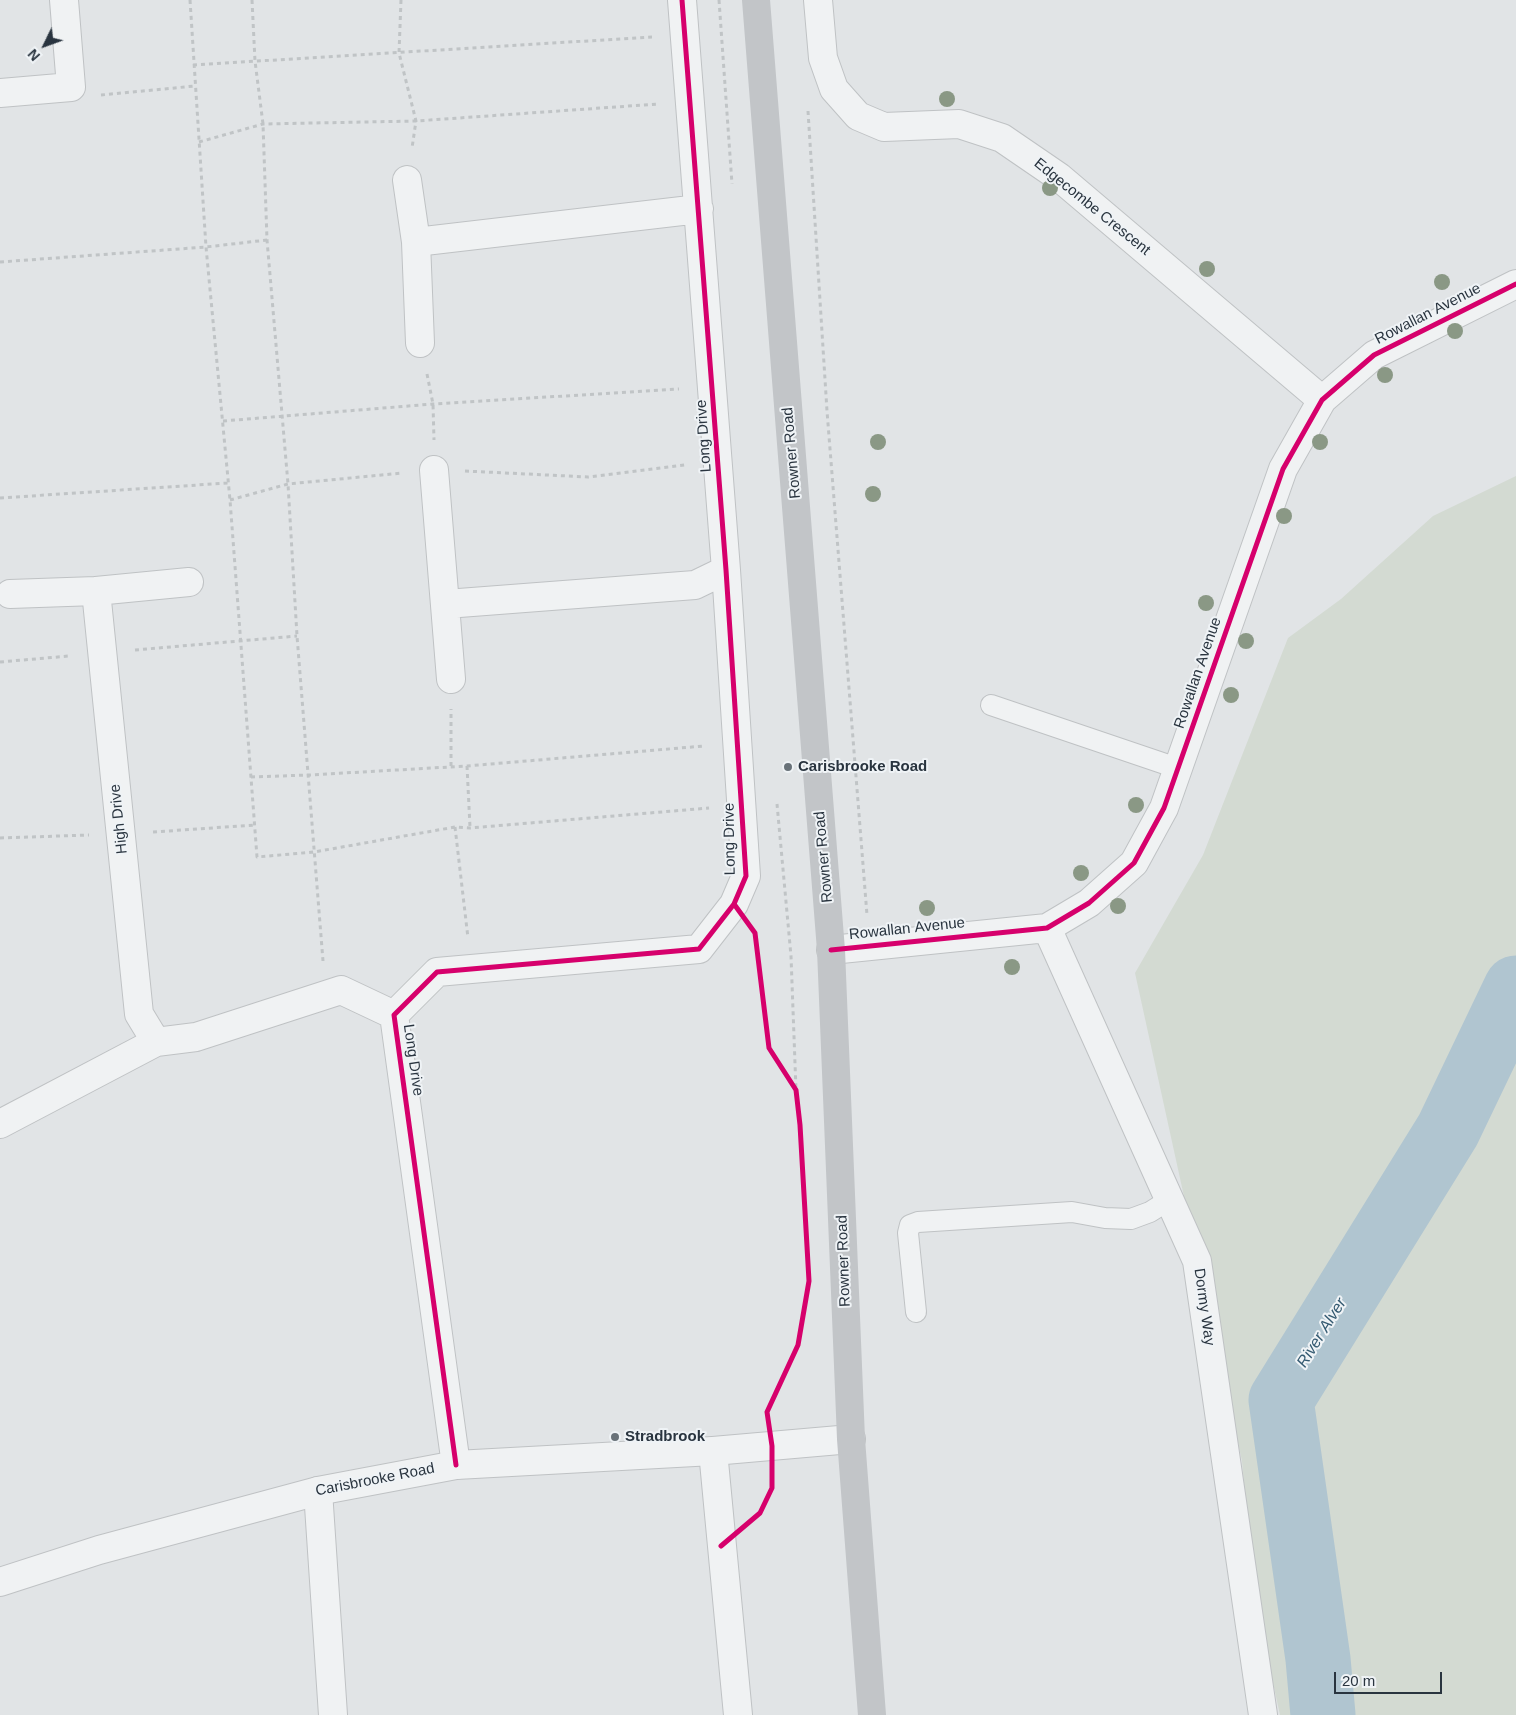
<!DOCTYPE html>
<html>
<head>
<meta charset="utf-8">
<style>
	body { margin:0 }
	#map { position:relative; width:1516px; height:1715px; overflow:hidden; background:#e1e4e6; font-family:Arial,sans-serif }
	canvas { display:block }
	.north { position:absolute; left:20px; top:20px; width:50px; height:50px; -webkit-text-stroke:4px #eff3f6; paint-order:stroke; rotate:228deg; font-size:14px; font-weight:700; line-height:20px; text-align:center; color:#29343f }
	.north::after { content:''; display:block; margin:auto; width:18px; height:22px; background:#29343f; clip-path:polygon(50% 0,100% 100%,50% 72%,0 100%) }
	.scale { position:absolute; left:1334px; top:1672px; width:108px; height:22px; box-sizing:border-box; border:2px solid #29343f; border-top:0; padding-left:6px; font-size:15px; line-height:18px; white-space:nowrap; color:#29343f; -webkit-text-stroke:4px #eff3f6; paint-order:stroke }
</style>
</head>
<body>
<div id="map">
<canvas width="1516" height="1715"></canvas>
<div class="north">N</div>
<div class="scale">20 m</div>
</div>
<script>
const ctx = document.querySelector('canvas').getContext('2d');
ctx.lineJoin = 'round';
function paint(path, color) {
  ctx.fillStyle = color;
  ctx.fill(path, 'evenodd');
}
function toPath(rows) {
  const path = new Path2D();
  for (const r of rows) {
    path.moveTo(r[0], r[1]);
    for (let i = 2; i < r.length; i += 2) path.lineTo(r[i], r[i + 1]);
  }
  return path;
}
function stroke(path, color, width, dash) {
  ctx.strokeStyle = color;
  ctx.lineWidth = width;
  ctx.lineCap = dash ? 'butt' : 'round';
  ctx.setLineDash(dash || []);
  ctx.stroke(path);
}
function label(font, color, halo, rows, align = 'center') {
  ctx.font = font + ' Arial,sans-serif';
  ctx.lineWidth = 4;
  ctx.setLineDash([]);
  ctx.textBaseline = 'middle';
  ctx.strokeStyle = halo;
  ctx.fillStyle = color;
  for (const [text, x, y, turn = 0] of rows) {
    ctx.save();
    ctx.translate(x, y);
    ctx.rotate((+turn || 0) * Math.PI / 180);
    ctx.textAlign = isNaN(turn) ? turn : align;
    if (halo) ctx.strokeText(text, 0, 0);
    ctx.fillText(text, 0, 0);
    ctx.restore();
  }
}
const green = toPath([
	[1516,476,1516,1715,1280,1715,1253,1591,1242,1461,1135,973,1203,855,1288,638,1341,599,1433,516]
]);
const river = toPath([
	[1323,1715,1318,1659,1281,1400,1448,1130,1516,988]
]);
const path = toPath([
	[190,0,206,247,230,500,257,857,314,852,455,827,470,828,709,808],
	[252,0,255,61,263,124,267,240,288,484,297,636,323,961],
	[401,0,399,53,416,121,412,148],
	[719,0,732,184],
	[193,65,652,37],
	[101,95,195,86],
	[808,111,827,411,867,915],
	[199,142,263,124,416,121,658,104],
	[0,262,206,247,267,240],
	[427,374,433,404,434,440],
	[223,421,433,404,679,389],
	[465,471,588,477,685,465],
	[0,498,228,483],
	[230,500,288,484,402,473],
	[135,650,297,636],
	[0,662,69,656],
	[451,766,451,709],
	[467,766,470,827],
	[251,777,309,775,467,766,704,746],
	[777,804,791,956,796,1090],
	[455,827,468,938],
	[153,832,255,825],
	[0,838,89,835]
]);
const service = toPath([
	[991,705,1177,768],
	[916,1312,908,1233,910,1225,918,1222,1072,1212,1105,1218,1131,1219,1150,1212,1169,1200]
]);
const minor = toPath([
	[818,0,823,58,834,89,858,116,884,127,959,124,1002,138,1059,177,1322,400],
	[0,93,71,87,64,0],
	[407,180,416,242,420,343],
	[416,242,699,209],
	[434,470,451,679],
	[96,591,139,1014,156,1042],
	[10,594,96,591,189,582],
	[446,604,695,585,726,570],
	[1047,928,1197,1261,1263,1715],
	[831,950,1047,928,1089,903,1134,863,1164,808,1283,469,1322,400,1374,355,1516,284],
	[0,1124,156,1042,196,1037,341,990,394,1015],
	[713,1451,738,1715],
	[456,1465,394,1015,437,972,699,949,734,904,746,876,726,570,682,0],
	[318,1491,333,1715]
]);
const tertiary = toPath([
	[0,1582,99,1550,318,1491,456,1465,713,1451,851,1439]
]);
const secondary = toPath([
	[756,0,831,950,851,1439,872,1715]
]);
const cycleway = toPath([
	[831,950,1047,928,1089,903,1134,863,1164,808,1283,469,1322,400,1374,355,1516,284],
	[456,1465,394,1015,437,972,699,949,734,904,746,876,726,570,682,0],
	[721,1546,760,1513,772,1488,772,1446,767,1412,798,1345,809,1281,800,1125,796,1090,769,1048,755,933,734,904]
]);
const trees = [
	[947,99],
	[1050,188],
	[1207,269],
	[1442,282],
	[1455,331],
	[1385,375],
	[878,442],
	[1320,442],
	[873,494],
	[1284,516],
	[1206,603],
	[1246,641],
	[1231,695],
	[1136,805],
	[1081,873],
	[1118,906],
	[927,908],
	[1012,967]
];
const markers = [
	[788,767,5,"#697279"],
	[615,1437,5,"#697279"]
];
const streetNames = [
	["Edgecombe Crescent",1092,207,39],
	["Rowallan Avenue",1428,314,-27],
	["Long Drive",704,436,-94],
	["Rowner Road",792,453,-95],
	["Rowallan Avenue",1198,673,-71],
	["High Drive",119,819,-96],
	["Long Drive",730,839,-91],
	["Rowner Road",824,857,-95],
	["Rowallan Avenue",907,929,-6],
	["Long Drive",413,1060,82],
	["Rowner Road",844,1261,-92],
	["Dormy Way",1204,1307,82],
	["Carisbrooke Road",375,1480,-11]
];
const poiNames = [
	["Carisbrooke Road",798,767],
	["Stradbrook",625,1437]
];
const waterNames = [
	["River Alver",1322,1333,-58]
];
paint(green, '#d3dad2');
stroke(river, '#b0c5d0', 65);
stroke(service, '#bfc2c4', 22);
stroke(minor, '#bfc2c4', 30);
stroke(tertiary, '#bfc2c4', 30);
stroke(path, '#c0c4c6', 3, [4, 4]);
stroke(service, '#f0f2f3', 20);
stroke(minor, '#f0f2f3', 28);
stroke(tertiary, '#f0f2f3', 28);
stroke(secondary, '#c2c5c8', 28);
stroke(cycleway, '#d6006c', 5);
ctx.fillStyle = '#8a9885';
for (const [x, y] of trees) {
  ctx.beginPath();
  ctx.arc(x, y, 8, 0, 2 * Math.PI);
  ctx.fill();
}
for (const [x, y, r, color] of markers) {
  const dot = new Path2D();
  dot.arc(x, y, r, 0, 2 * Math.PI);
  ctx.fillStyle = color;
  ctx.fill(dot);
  stroke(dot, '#eff3f6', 2);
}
label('15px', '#29343f', '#eff3f6', streetNames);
label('bold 15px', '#29343f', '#eff3f6', poiNames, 'left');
label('italic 16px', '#345a71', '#eff3f6', waterNames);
</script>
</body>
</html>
